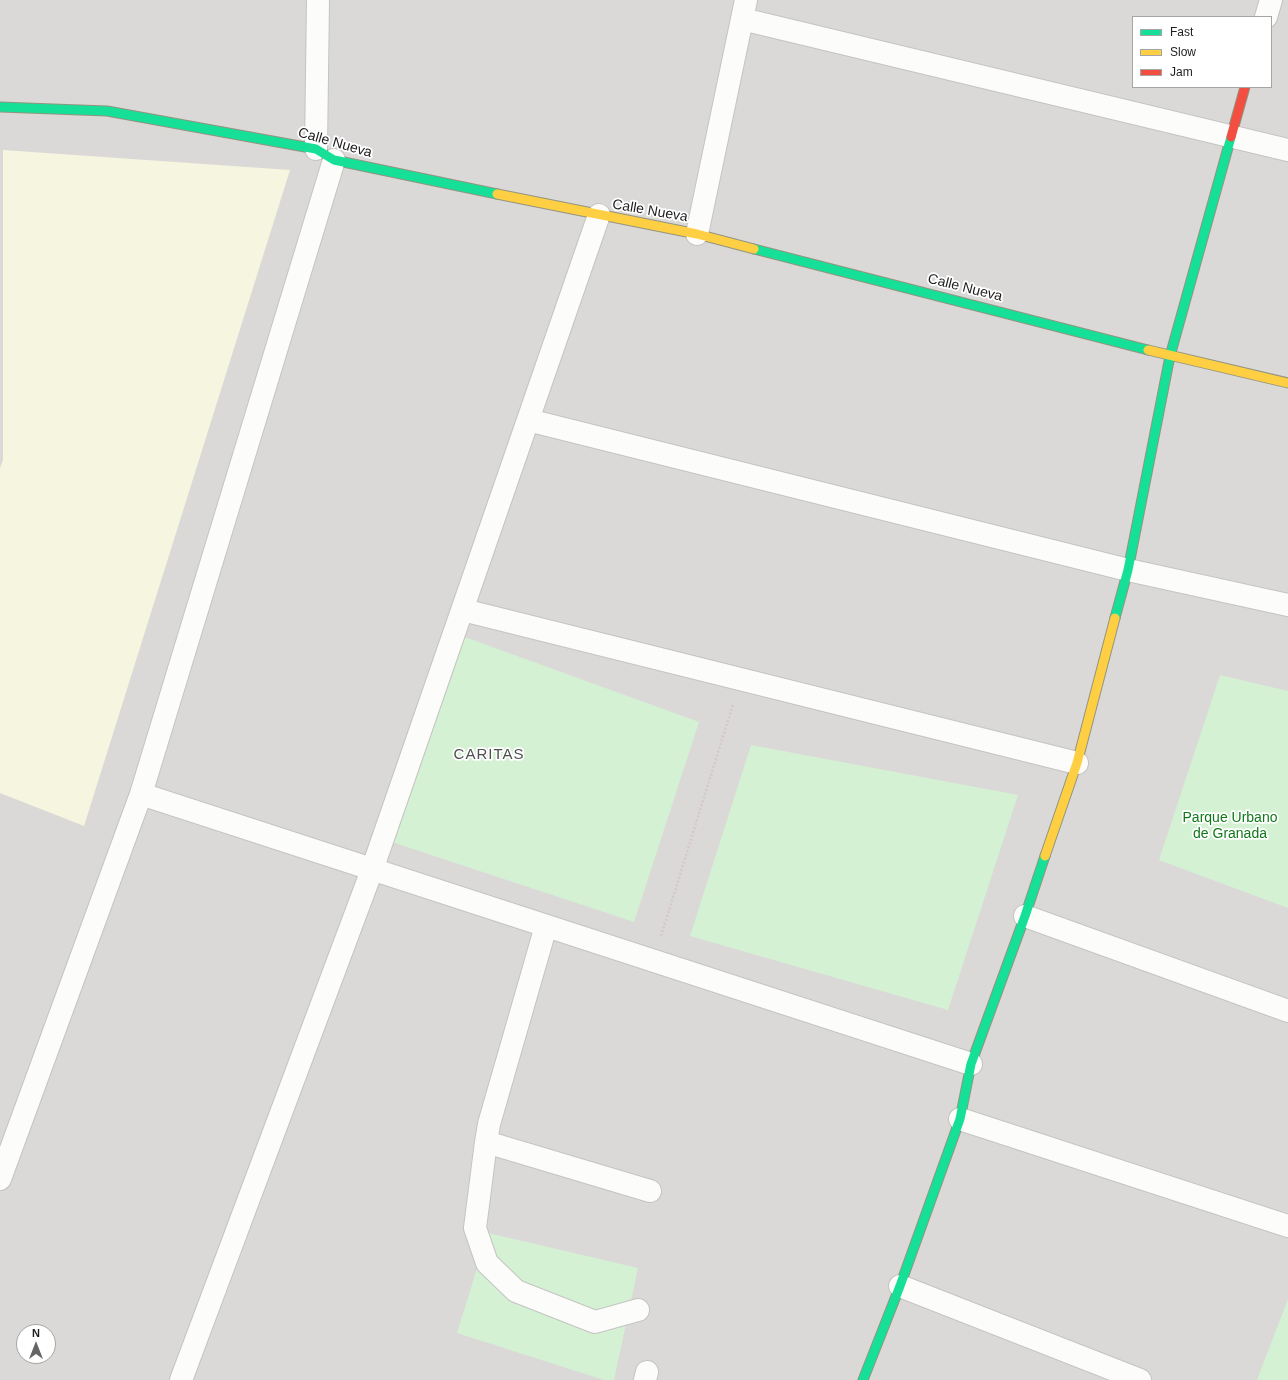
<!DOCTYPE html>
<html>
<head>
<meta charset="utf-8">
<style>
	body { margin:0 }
	#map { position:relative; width:1288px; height:1380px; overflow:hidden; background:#ebeae6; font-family:Helvetica,sans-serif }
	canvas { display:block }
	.legend { position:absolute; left:1132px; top:16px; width:140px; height:72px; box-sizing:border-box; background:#fff; border:1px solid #a5a5a5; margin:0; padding:5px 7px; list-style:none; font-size:12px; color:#1d1d1d }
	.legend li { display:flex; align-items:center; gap:8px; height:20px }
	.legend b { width:20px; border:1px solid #a5a5a5 }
	.north { position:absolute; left:16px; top:1324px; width:40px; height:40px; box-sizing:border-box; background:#fff; border:1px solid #a5a5a5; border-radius:50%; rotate:0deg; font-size:11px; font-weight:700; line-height:16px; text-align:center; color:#1d1d1d }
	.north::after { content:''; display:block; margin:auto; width:14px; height:18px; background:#656563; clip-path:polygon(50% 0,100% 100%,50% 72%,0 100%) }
</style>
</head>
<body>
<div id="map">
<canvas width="1288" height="1380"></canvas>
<ul class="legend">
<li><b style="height:5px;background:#16e098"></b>Fast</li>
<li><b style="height:5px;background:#ffcf43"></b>Slow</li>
<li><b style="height:5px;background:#f24e42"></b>Jam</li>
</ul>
<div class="north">N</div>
</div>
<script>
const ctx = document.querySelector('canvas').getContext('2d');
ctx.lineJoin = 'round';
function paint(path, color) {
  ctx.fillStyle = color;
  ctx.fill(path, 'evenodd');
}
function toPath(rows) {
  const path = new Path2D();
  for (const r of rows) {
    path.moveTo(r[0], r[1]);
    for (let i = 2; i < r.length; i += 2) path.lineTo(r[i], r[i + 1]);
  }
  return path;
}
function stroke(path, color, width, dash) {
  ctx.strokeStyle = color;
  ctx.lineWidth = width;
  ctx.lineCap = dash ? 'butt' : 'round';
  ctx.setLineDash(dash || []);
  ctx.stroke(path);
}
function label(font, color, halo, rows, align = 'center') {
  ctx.font = font + ' Helvetica,sans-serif';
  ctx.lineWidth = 3.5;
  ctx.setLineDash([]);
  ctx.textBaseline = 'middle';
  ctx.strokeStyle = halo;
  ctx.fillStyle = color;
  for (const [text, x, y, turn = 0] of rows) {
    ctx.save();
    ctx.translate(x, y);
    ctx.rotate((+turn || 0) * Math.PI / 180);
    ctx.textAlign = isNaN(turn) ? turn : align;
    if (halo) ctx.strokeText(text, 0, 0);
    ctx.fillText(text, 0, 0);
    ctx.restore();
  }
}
const residential = toPath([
	[0,0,1288,0,1288,1380,0,1380],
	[1133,17,1271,17,1271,87,1133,87],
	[24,1332,48,1332,48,1356,24,1356]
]);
const education = toPath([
	[3,150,290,170,84,826,0,793,0,468,3,460]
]);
const park = toPath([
	[462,636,699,722,634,922,392,842],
	[1220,675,1288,691,1288,908,1159,860],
	[751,745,1018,795,948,1010,690,936],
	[488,1233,638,1268,614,1380,604,1380,457,1333],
	[1288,1299,1288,1380,1257,1380]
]);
const path = toPath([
	[661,936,733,704]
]);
const street = toPath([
	[1266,17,1271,0],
	[742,19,1288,150],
	[316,149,318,0],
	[697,234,746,0],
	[528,420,1128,570,1288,605],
	[463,610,1077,763],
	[141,794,971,1064],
	[1025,916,1288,1011],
	[546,926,489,1124,486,1142,650,1191],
	[960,1119,1288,1226],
	[486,1142,475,1228,487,1263,516,1291,595,1322,638,1310],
	[0,1179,141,794,334,160],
	[900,1286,1140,1380],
	[181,1380,372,870,599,215],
	[645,1380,647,1372]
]);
const fast = toPath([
	[0,107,107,111,316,149,334,160,497,194],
	[754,249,1148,350],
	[1115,618,1128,570,1170,356,1231,137],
	[863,1380,900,1286,960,1119,971,1064,1025,916,1045,856]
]);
const slow = toPath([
	[497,194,697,234,754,249],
	[1148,350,1288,383],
	[1045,856,1077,763,1115,618]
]);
const jam = toPath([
	[1231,137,1245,87]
]);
const streetNames = [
	["Calle Nueva",335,143,16],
	["Calle Nueva",650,211,10],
	["Calle Nueva",965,288,14]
];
const parkNames = [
	["Parque Urbano",1230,818],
	["de Granada",1230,834]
];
const neighbourhoodNames = [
	["CARITAS",489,755]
];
paint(residential, '#dad9d7');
paint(education, '#f5f5e0');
paint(park, '#d4f1d4');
stroke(street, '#c4c4c2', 24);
stroke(fast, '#92947f', 11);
stroke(slow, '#92947f', 11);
stroke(jam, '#92947f', 11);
stroke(path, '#d5c9c6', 2.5, [2, 2]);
stroke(street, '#fcfcfb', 22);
stroke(fast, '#16e098', 9);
stroke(slow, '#ffcf43', 9);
stroke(jam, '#f24e42', 9);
label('14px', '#1d1d1d', '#fff', streetNames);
label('14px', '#0f7818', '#fff', parkNames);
ctx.letterSpacing = '1px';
label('15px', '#505050', '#fff', neighbourhoodNames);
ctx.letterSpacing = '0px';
</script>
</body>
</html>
